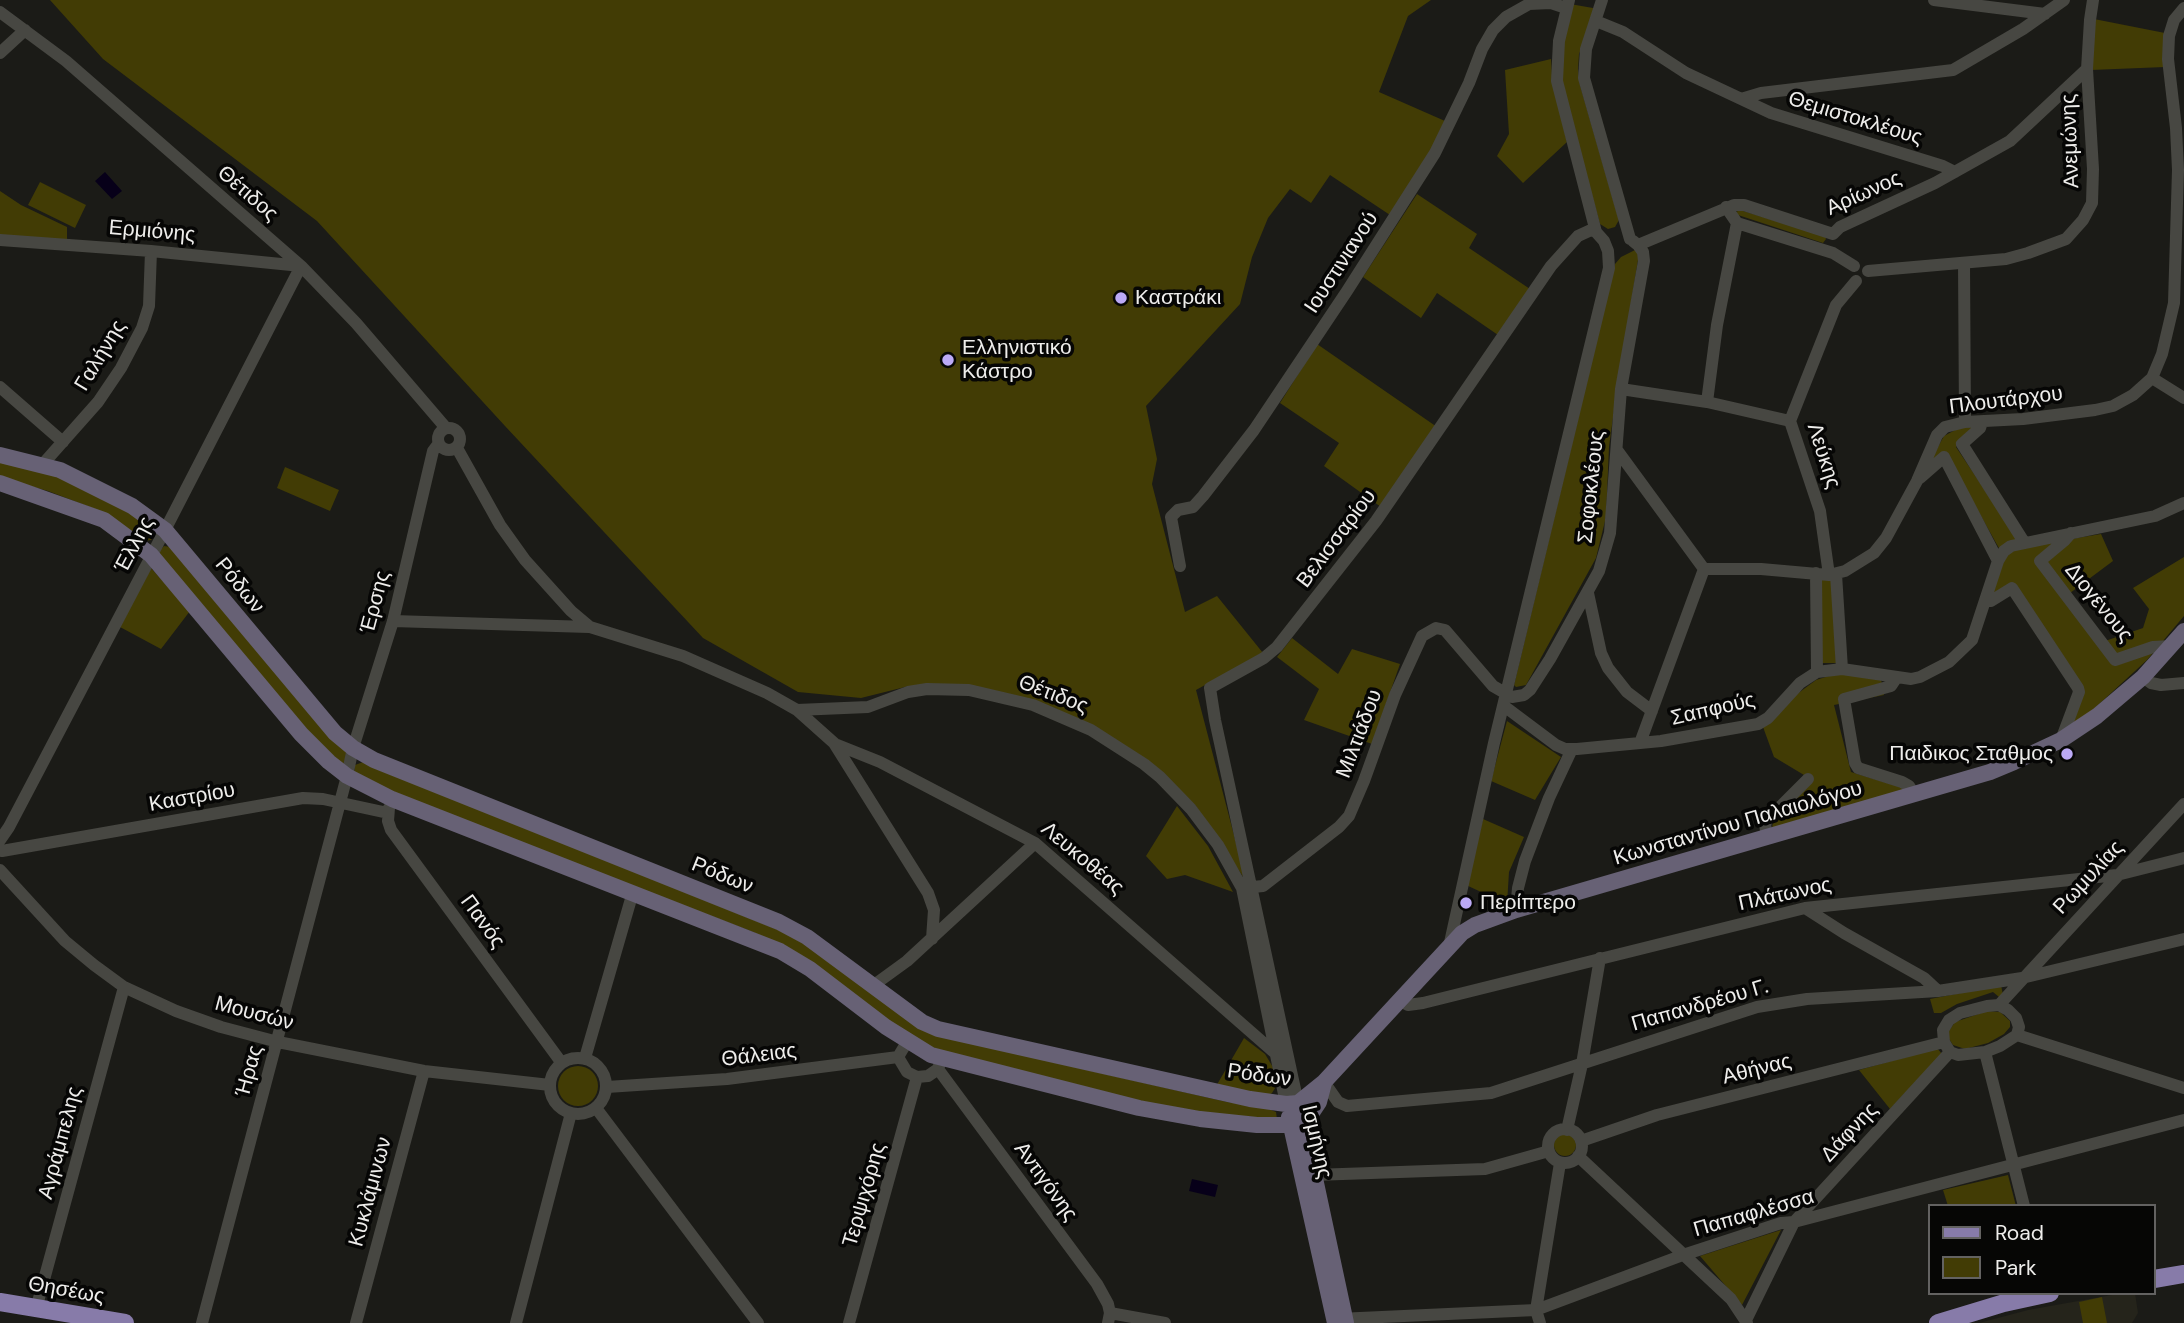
<!DOCTYPE html>
<html>
<head>
<meta charset="utf-8">
<style>
	body { margin:0 }
	#map { position:relative; width:2184px; height:1323px; overflow:hidden; background:#1b1b17; font-family:"DM Sans",sans-serif }
	canvas { display:block }
	.legend { position:absolute; left:1928px; top:1204px; width:228px; height:91px; box-sizing:border-box; background:#060605; border:2px solid #636261; margin:0; padding:9px 12px; list-style:none; font-size:21px; color:#eeedeb }
	.legend li { display:flex; align-items:center; gap:14px; height:35px }
	.legend b { width:35px; border:2px solid #636261 }
</style>
</head>
<body>
<div id="map">
<canvas width="2184" height="1323"></canvas>
<ul class="legend">
<li><b style="height:9px;background:#877ba9"></b>Road</li>
<li><b style="height:19px;background:#423c05"></b>Park</li>
</ul>
</div>
<script>
const ctx = document.querySelector('canvas').getContext('2d');
ctx.lineJoin = 'round';
function paint(path, color) {
  ctx.fillStyle = color;
  ctx.fill(path, 'evenodd');
}
function toPath(rows) {
  const path = new Path2D();
  for (const r of rows) {
    if (r.length === 3) {
      path.moveTo(r[0] + r[2], r[1]);
      path.arc(r[0], r[1], r[2], 0, 2 * Math.PI);
      continue;
    }
    path.moveTo(r[0], r[1]);
    for (let i = 2; i < r.length; i += 2) path.lineTo(r[i], r[i + 1]);
  }
  return path;
}
function stroke(path, color, width, dash) {
  ctx.strokeStyle = color;
  ctx.lineWidth = width;
  ctx.lineCap = dash ? 'butt' : 'round';
  ctx.setLineDash(dash || []);
  ctx.stroke(path);
}
function label(font, color, halo, rows, align = 'center') {
  ctx.font = font + ' "DM Sans",sans-serif';
  ctx.lineWidth = 7;
  ctx.setLineDash([]);
  ctx.textBaseline = 'middle';
  ctx.strokeStyle = halo;
  ctx.fillStyle = color;
  for (const [text, x, y, turn = 0] of rows) {
    ctx.save();
    ctx.translate(x, y);
    ctx.rotate((+turn || 0) * Math.PI / 180);
    ctx.textAlign = isNaN(turn) ? turn : align;
    if (halo) ctx.strokeText(text, 0, 0);
    ctx.fillText(text, 0, 0);
    ctx.restore();
  }
}
const built = toPath([
	[2123,1293,2135,1293,2138,1313,2132,1323,1979,1323,2028,1310]
]);
const green = toPath([
	[50,0,1431,0,1408,16,1379,92,1445,121,1432,150,1390,215,1330,175,1311,203,1290,189,1268,218,1252,257,1240,304,1146,406,1157,459,1152,484,1185,612,1217,596,1263,653,1196,690,1246,881,1195,805,1055,708,909,686,861,698,798,692,703,638,505,426,317,221,103,59],
	[1570,4,1593,8,1595,13,1579,54,1578,69,1580,85,1619,220,1615,227,1608,229,1600,224,1564,96,1560,67],
	[2094,19,2165,33,2165,67,2091,70],
	[1551,59,1552,75,1567,142,1523,183,1497,156,1509,134,1505,70],
	[40,182,86,205,75,228,28,205],
	[0,191,21,205,67,227,67,242,0,237],
	[1417,194,1477,234,1469,248,1530,289,1498,335,1437,293,1421,318,1363,277],
	[1740,210,1825,236,1826,239,1823,243,1738,215,1736,212],
	[1635,250,1639,254,1617,388,1609,447,1606,517,1596,558,1526,685,1516,687,1514,685,1615,264,1621,257],
	[1317,344,1437,427,1381,507,1324,466,1339,443,1280,403],
	[1974,426,1956,447,2023,547,2101,534,2113,561,2062,599,2105,641,2143,628,2149,609,2133,588,2184,557,2184,616,2147,660,2073,728,2070,726,2084,690,2016,586,1991,597,2000,550,1945,452,1929,463,1944,436,1957,429],
	[0,461,55,475,103,495,154,530,154,536,151,540,145,541,95,509,48,491,0,478],
	[285,467,339,490,330,511,277,488],
	[164,546,171,547,347,751,344,764,331,759,161,558,159,551],
	[151,568,190,611,161,649,120,627],
	[1834,578,1837,663,1822,663,1820,579],
	[1292,638,1338,674,1352,649,1400,664,1372,744,1304,720,1319,689,1277,657],
	[1855,674,1881,679,1884,695,1834,705,1851,772,1907,789,1772,830,1773,820,1804,775,1774,757,1763,727,1793,697,1816,680,1832,675],
	[1507,721,1561,757,1535,800,1491,781],
	[363,762,786,933,835,963,905,1017,1035,1058,1227,1102,1264,1107,1276,1112,1277,1119,1180,1111,932,1048,912,1037,791,950,753,932,401,798,354,773,355,765],
	[1177,806,1208,846,1233,892,1185,875,1167,879,1146,856],
	[1483,819,1524,837,1509,872,1507,904,1466,885],
	[2001,985,2003,995,1999,997,1993,992,1957,1004,1941,1013,1934,1013,1930,999],
	[1987,1011,2000,1012,2010,1021,2010,1027,2004,1034,1988,1043,1965,1049,1953,1045,1949,1039,1948,1032,1955,1022],
	[1244,1038,1265,1054,1274,1069,1277,1085,1272,1093,1264,1098,1215,1088],
	[1937,1048,1942,1054,1890,1109,1859,1070],
	[578,1086,20],
	[1565,1145,11],
	[2008,1175,2016,1206,1948,1206,1943,1190],
	[1781,1230,1742,1305,1700,1256],
	[2102,1297,2107,1323,2083,1323,2079,1302]
]);
const water = toPath([
	[105,172,122,191,112,199,95,181],
	[1192,1179,1218,1185,1215,1197,1189,1191]
]);
const street = toPath([
	[1602,0,1586,49,1584,78,1630,239],
	[1934,0,2045,14],
	[0,12,66,61,301,266,356,323,446,428],
	[1596,21,1623,32,1686,73,1771,113,1943,166,1955,172],
	[0,53,25,30],
	[1741,99,1761,93,1953,70,2023,29,2064,0],
	[1726,207,1737,223,1833,253,1854,266],
	[1833,234,1840,227,1935,183,2010,141,2087,69],
	[0,240,151,251,301,266,165,530,9,827,0,840],
	[1633,241,1638,245,1734,205,1744,205,1833,234],
	[1964,263,1965,422],
	[1868,271,2006,259,2028,253,2066,239,2083,220,2092,203,2093,169,2087,69,2090,20,2093,0],
	[2152,378,2184,398],
	[0,387,63,442],
	[1621,389,1707,402,1790,421],
	[1707,402,1717,325,1737,223],
	[1982,422,1980,428,1962,444,2024,542],
	[449,439,11],
	[457,448,500,525,525,560,571,611,590,627,683,656,767,693,797,710,834,743,928,893,934,910,932,939],
	[1617,450,1704,569,1761,569,1829,575,1845,571,1874,553,1886,538,1917,481,1937,435,1945,427,1965,422,2023,419,2095,410,2113,406,2133,395,2152,378,2162,354,2174,303,2178,170,2176,128,2168,59,2169,36,2174,20,2184,8],
	[43,464,98,402,121,368,142,328,149,306,151,251],
	[1920,478,1944,457,1998,561],
	[2071,533,2064,541,2040,561,2115,660,2153,647,2171,646],
	[1180,566,1171,517,1178,510,1193,507,1203,496,1254,430,1347,291,1435,153,1469,83,1482,49,1493,30,1506,17,1529,4,1551,3,1566,8],
	[1816,573,1817,672],
	[1836,574,1842,669],
	[1829,575,1820,511,1790,421,1836,305,1856,281],
	[1588,593,1601,653,1608,668,1627,692,1652,711],
	[1985,601,1991,601,2012,588,2078,688,2079,692,2061,740],
	[393,621,589,627],
	[1897,677,1891,686,1844,699,1855,763,1858,768,1902,782,1909,786,1914,794],
	[2143,677,2151,683,2161,685,2184,683],
	[1504,706,1556,745,1565,749,1577,749,1661,741,1758,724,1768,718,1800,683,1817,672,1842,669,1911,679,1920,677,1949,662,1972,640,1998,561,2004,551,2011,546,2155,516,2184,503],
	[797,710,868,707,908,692,927,689,969,690,1033,705,1091,730,1144,764,1160,777,1191,809,1218,845,1242,888,1263,886,1339,827,1349,816,1364,781,1395,695,1422,636,1436,628,1445,630,1493,686,1512,697,1524,695,1530,690,1550,659,1599,571,1610,533,1621,389,1644,261,1643,252,1638,245],
	[1640,743,1704,569],
	[835,744,880,762,1035,843,1275,1053],
	[389,808,388,821,391,830,561,1062],
	[1767,837,1765,824,1767,820,1808,779],
	[2,851,303,798,323,799,388,813],
	[0,870,65,941,94,965,124,987,176,1011,221,1027,278,1042,424,1071,550,1085],
	[1242,888,1286,1104],
	[1805,908,1844,933,1924,978,1938,991],
	[1516,910,1518,888,1525,861,1549,798,1572,749],
	[1449,947,1494,743,1609,268,1608,251,1604,241,1596,232,1557,81,1559,41,1569,0],
	[874,985,907,961,1035,843],
	[1401,1001,1408,1005,1423,1003,1805,908,2117,875,2184,858],
	[1999,1005,2184,804],
	[1999,1005,2008,1010,2016,1018,2019,1027,2017,1035,2000,1046,1985,1052,1958,1055,1950,1052,1944,1042,1943,1030,1949,1020,1960,1013,1987,1006,1999,1005],
	[2017,1035,2184,1088],
	[1985,1052,2024,1206],
	[898,1057,907,1072,917,1077,928,1076,938,1069,940,1063],
	[578,1086,28],
	[585,1058,633,892],
	[938,1069,1097,1284,1108,1304,1110,1313,1108,1323],
	[1324,1082,1338,1102,1347,1106,1491,1093,1757,1007,1807,999,1938,991,2022,978,2184,939],
	[607,1087,727,1079,898,1057,907,1042],
	[1298,1103,1215,720,1210,688,1264,658,1277,647,1376,521,1551,266,1578,236,1591,230,1596,232],
	[596,1108,758,1323],
	[1565,1146,17],
	[1567,1130,1582,1064,1600,958],
	[1581,1141,1657,1115,1944,1042],
	[1578,1156,1731,1299,1747,1323],
	[1314,1175,1485,1169,1549,1151],
	[36,1309,124,987],
	[1110,1313,1165,1323],
	[1338,1319,1536,1310,1683,1255,1781,1223,1794,1222,2184,1120],
	[1746,1320,1794,1222,1950,1052],
	[202,1323,347,776,353,748,393,621,433,451,439,443],
	[356,1323,424,1071],
	[516,1323,571,1113],
	[849,1323,917,1077],
	[1540,1323,1536,1310,1560,1163]
]);
const secondary = toPath([
	[0,455,60,470,132,506,165,530,335,733,353,748,374,760,779,922,807,937,922,1022,938,1029,1250,1099,1286,1104,1298,1103,1324,1082,1462,933,1475,925,1516,910,1990,772,2014,762,2061,740,2097,716,2143,677,2184,631],
	[0,483,104,520,151,555,301,734,329,762,347,776,392,799,780,951,810,969,886,1027,931,1055,1139,1108,1200,1119,1257,1125,1291,1125,1302,1121,1313,1111,1319,1102,1324,1083],
	[1301,1113,1346,1323],
	[1289,1117,1335,1323]
]);
const primary = toPath([
	[2154,1279,2184,1274],
	[0,1302,125,1323],
	[1938,1323,2004,1303,2050,1293]
]);
const markers = [
	[1121,298,7,"#bcaaf6"],
	[948,360,7,"#bcaaf6"],
	[2067,754,7,"#bcaaf6"],
	[1466,903,7,"#bcaaf6"]
];
const streetNames = [
	["Θεμιστοκλέους",1855,119,17],
	["Ανεμώνης",2071,141,-92],
	["Θέτιδος",247,194,41],
	["Αρίωνος",1864,194,-24],
	["Ερμιόνης",152,232,5],
	["Ιουστινιανού",1342,263,-57],
	["Γαλήνης",101,356,-59],
	["Πλουτάρχου",2006,401,-7],
	["Λεύκης",1823,456,72],
	["Σοφοκλέους",1592,487,-84],
	["Βελισσαρίου",1337,539,-53],
	["Έλλης",135,545,-62],
	["Ρόδων",239,586,51],
	["Έρσης",376,602,-75],
	["Διογένους",2098,603,51],
	["Θέτιδος",1053,695,21],
	["Σαπφούς",1713,710,-13],
	["Μιλτιάδου",1360,734,-69],
	["Καστρίου",192,798,-10],
	["Κωνσταντίνου Παλαιολόγου",1738,824,-16],
	["Λευκοθέας",1082,859,40],
	["Ρόδων",722,876,22],
	["Ρωμυλίας",2089,878,-47],
	["Πλάτωνος",1785,895,-12],
	["Πανός",482,922,54],
	["Παπανδρέου Γ.",1700,1006,-16],
	["Μουσών",254,1014,15],
	["Θάλειας",759,1056,-7],
	["Αθήνας",1757,1070,-14],
	["Ήρας",250,1071,-75],
	["Ρόδων",1259,1076,8],
	["Δάφνης",1850,1133,-47],
	["Ισμήνης",1316,1142,77],
	["Αγράμπελης",61,1143,-75],
	["Αντιγόνης",1045,1182,54],
	["Κυκλάμινων",371,1192,-75],
	["Τερψιχόρης",865,1195,-74],
	["Παπαφλέσσα",1754,1214,-16],
	["Θησέως",66,1291,10]
];
const poiNames = [
	["Καστράκι",1135,298],
	["Ελληνιστικό",962,348],
	["Κάστρο",962,372],
	["Παιδικος Σταθμος",2053,754,"right"],
	["Περίπτερο",1480,903]
];
paint(built, '#25241b');
paint(green, '#423c05');
paint(water, '#070019');
stroke(street, '#474742', 12);
stroke(secondary, '#676175', 16);
stroke(primary, '#877ba9', 18);
for (const [x, y, r, color] of markers) {
  const dot = new Path2D();
  dot.arc(x, y, r, 0, 2 * Math.PI);
  ctx.fillStyle = color;
  ctx.fill(dot);
  stroke(dot, '#060605', 2.5);
}
label('21px', '#eeedeb', '#060605', streetNames);
label('21px', '#eeedeb', '#060605', poiNames, 'left');
</script>
</body>
</html>
